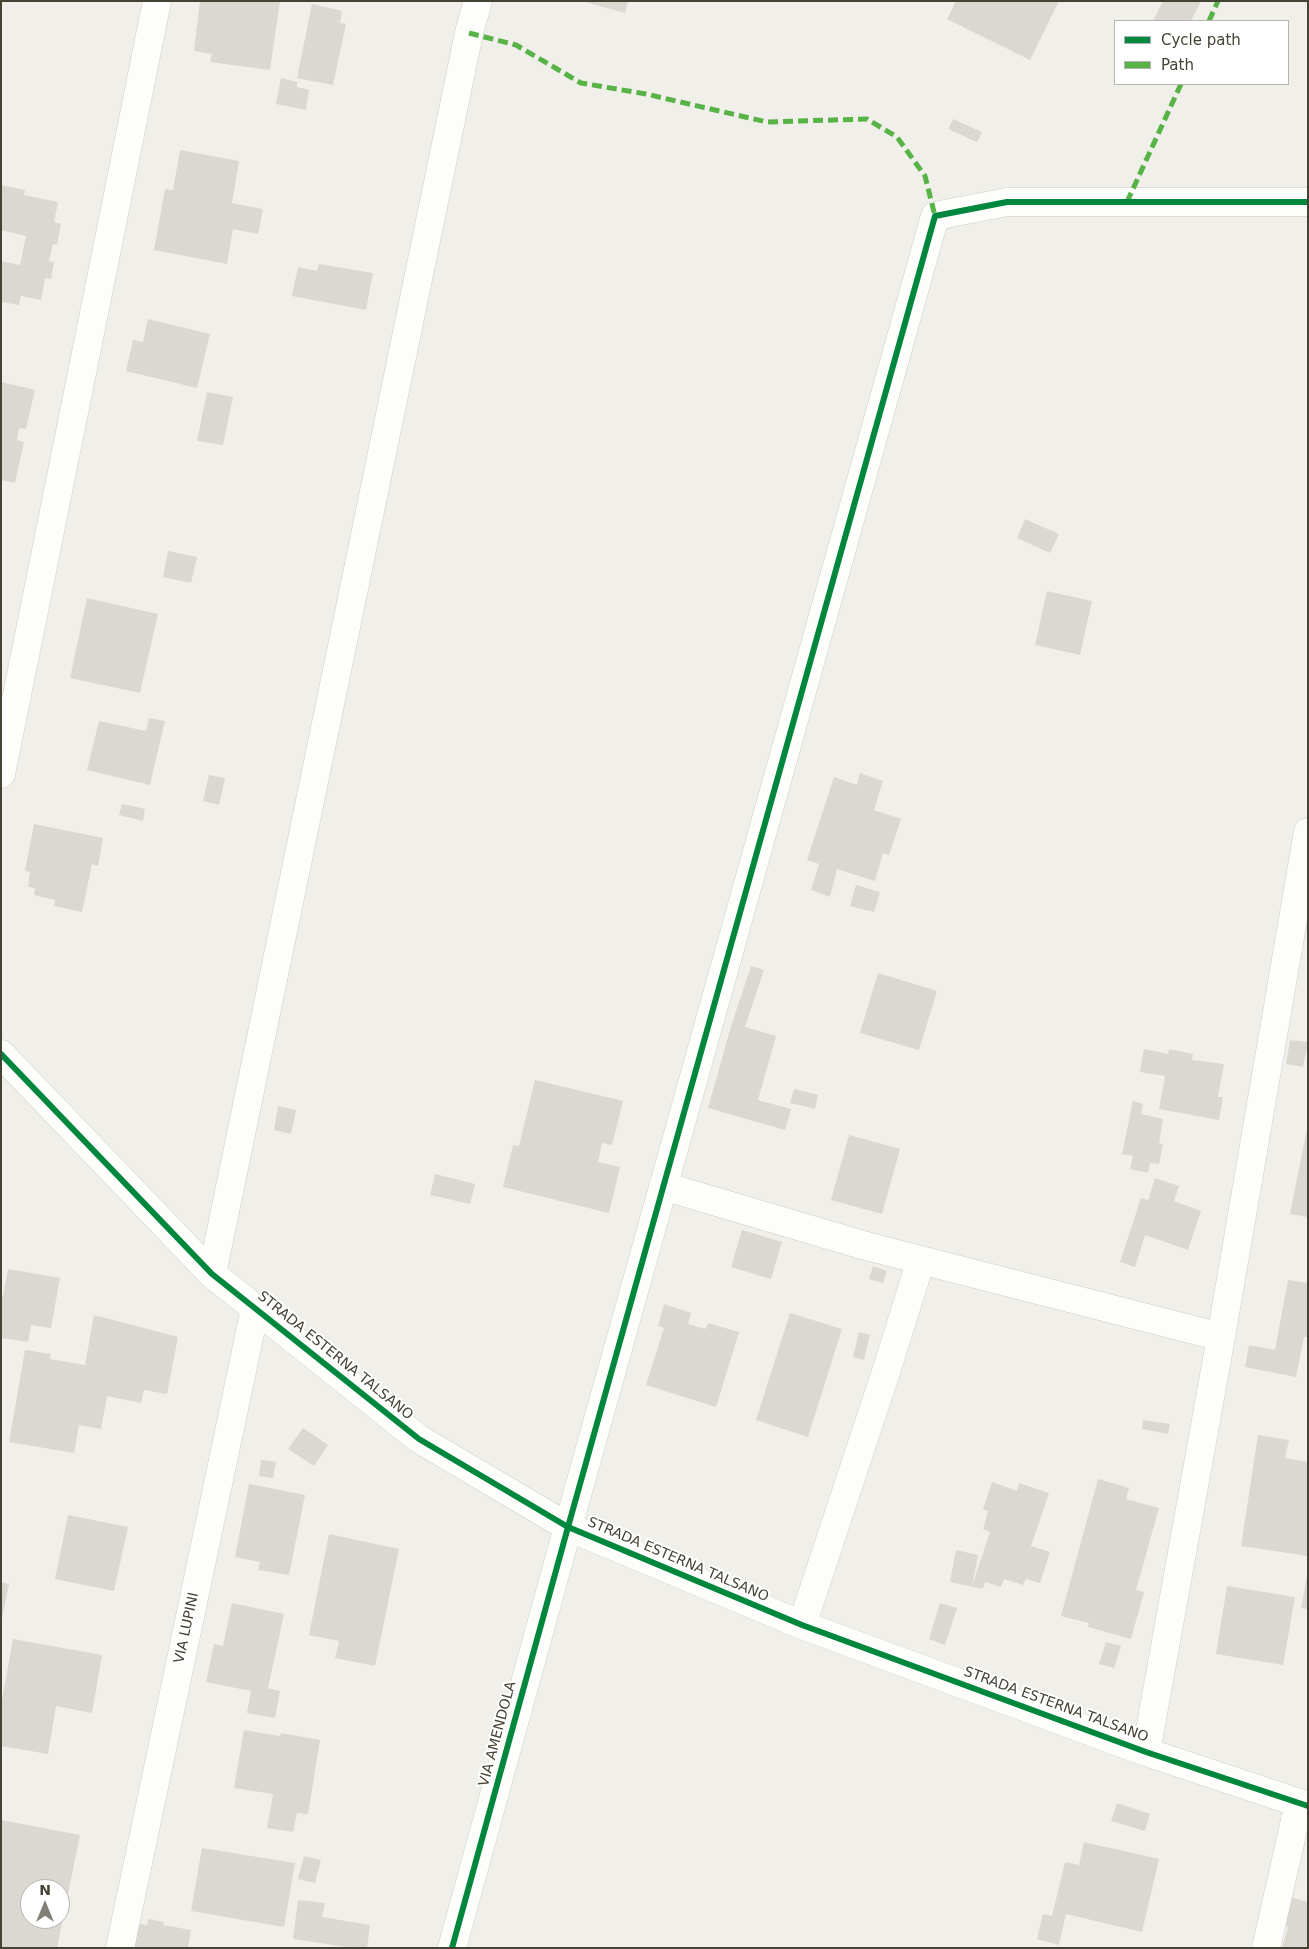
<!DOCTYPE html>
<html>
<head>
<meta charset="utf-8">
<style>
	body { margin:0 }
	#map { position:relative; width:1309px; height:1949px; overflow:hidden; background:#f0efe9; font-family:"DejaVu Sans",sans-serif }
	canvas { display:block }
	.frame { position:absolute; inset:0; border:2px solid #464335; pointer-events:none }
	.legend { position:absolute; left:1114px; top:20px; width:175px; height:65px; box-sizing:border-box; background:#fff; border:1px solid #b5b4ae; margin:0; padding:6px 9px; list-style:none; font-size:15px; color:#464335 }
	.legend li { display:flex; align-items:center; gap:10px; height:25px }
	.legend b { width:25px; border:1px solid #b5b4ae }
	.north { position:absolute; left:20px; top:1879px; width:50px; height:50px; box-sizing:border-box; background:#fff; border:1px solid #b5b4ae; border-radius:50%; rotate:0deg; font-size:14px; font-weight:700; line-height:20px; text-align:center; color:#464335 }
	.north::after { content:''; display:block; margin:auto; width:18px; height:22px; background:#827f74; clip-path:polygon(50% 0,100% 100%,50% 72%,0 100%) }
</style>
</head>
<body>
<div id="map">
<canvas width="1309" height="1949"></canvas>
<div class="frame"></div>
<ul class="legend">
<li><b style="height:6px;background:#00873e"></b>Cycle path</li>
<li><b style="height:6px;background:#57b346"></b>Path</li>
</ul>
<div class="north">N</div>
</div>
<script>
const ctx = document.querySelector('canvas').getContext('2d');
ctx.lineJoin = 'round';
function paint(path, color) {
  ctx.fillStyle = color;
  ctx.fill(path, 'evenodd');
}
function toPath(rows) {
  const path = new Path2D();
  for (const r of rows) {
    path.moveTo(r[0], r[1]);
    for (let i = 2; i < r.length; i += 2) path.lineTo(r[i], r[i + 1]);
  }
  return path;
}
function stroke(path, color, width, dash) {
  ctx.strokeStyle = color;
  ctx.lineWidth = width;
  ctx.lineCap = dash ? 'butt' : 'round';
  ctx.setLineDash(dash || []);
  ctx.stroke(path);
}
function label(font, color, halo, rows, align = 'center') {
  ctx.font = font + ' "DejaVu Sans",sans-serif';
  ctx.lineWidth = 4;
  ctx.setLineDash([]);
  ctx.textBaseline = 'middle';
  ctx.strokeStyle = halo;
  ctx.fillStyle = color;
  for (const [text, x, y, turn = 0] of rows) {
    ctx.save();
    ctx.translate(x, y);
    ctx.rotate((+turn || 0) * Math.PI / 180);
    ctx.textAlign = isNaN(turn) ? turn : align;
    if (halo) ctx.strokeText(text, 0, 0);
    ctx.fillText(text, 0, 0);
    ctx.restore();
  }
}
const building = toPath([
	[200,1,280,1,270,70,210,62,212,54,194,51],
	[582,1,628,1,625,13],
	[956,1,1059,1,1030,60,947,19],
	[1163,1,1201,1,1191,21,1153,21],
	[312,4,342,11,340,23,346,24,333,85,297,78],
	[281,78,297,82,297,87,309,90,306,110,276,104],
	[953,119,982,132,977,142,948,129],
	[180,150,239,161,232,203,263,209,258,234,233,229,227,264,154,250,165,189,173,190],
	[1,185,25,190,24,195,58,202,54,222,61,224,57,245,53,244,49,261,54,262,51,279,45,278,41,300,21,296,19,305,1,302,1,261,20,265,26,236,1,230],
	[319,264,373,273,366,310,292,296,298,267,317,271],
	[148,319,210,334,197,388,126,371,133,340,143,342],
	[1,382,35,390,26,429,19,428,17,440,24,442,15,483,1,480],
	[207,392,233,397,223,445,197,441],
	[1025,519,1059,534,1050,553,1017,538],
	[168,551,197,557,191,583,163,577],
	[1047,591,1092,601,1080,655,1035,645],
	[87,598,158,614,140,693,70,678],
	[149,718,165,721,150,785,87,770,99,721,146,731],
	[860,773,883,781,874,810,901,819,889,855,883,853,875,881,837,869,830,897,811,890,819,864,807,860,834,777,857,785],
	[209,775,225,778,219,805,203,801],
	[122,804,145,809,143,821,119,815],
	[34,824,103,838,98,866,92,864,82,912,54,906,55,900,34,895,35,888,28,887,30,872,25,871],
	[856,885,880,892,874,912,850,906],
	[751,966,764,970,745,1027,776,1036,758,1100,791,1109,785,1130,708,1108,732,1023],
	[878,973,937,991,919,1050,860,1033],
	[1290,1040,1308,1042,1303,1067,1286,1064],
	[1144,1049,1168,1054,1169,1049,1193,1054,1192,1060,1224,1064,1218,1097,1223,1097,1219,1120,1159,1109,1165,1076,1140,1072],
	[535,1080,623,1101,612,1145,602,1143,598,1162,620,1167,609,1213,503,1187,513,1145,519,1146],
	[794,1089,818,1095,815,1109,790,1103],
	[1133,1101,1143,1104,1141,1114,1163,1119,1159,1143,1163,1144,1159,1164,1150,1163,1148,1173,1130,1169,1133,1156,1122,1154],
	[278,1106,296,1110,291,1134,274,1130],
	[1307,1129,1308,1129,1308,1217,1290,1214],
	[849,1135,900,1149,882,1214,831,1200],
	[435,1174,475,1184,470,1204,430,1195],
	[1155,1178,1179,1186,1174,1201,1201,1211,1188,1250,1145,1235,1135,1267,1120,1262,1141,1198,1148,1200],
	[742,1230,782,1242,771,1279,731,1267],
	[873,1266,887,1271,883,1283,869,1279],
	[8,1269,60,1278,51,1328,31,1325,28,1342,1,1338,1,1296,3,1296],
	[1288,1280,1308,1283,1308,1337,1304,1337,1296,1377,1245,1367,1249,1345,1275,1350],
	[664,1304,691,1313,688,1324,705,1329,708,1323,739,1332,716,1407,646,1385,664,1328,658,1326],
	[790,1313,842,1329,808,1437,756,1420],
	[94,1315,178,1337,167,1394,144,1390,141,1403,107,1396,101,1429,79,1425,74,1453,9,1442,25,1350,51,1354,50,1359,85,1365],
	[859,1332,870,1335,864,1360,853,1357],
	[1143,1420,1170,1424,1168,1434,1142,1429],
	[303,1428,328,1445,314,1466,288,1449],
	[1258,1435,1289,1440,1285,1458,1308,1462,1308,1556,1241,1546],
	[261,1460,276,1462,273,1478,259,1476],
	[1098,1479,1129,1488,1126,1499,1159,1508,1136,1590,1144,1592,1131,1639,1088,1627,1089,1623,1061,1616],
	[992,1482,1017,1491,1019,1483,1049,1493,1031,1546,1050,1552,1040,1583,1026,1579,1023,1585,1004,1579,1001,1587,985,1582,983,1589,950,1582,956,1550,978,1555,972,1586,990,1532,983,1529,988,1511,983,1509],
	[249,1484,305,1495,289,1575,258,1570,260,1562,235,1557],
	[68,1515,128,1527,114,1591,55,1579],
	[329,1534,399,1549,375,1666,335,1658,339,1641,309,1635],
	[1307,1576,1308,1576,1308,1609,1301,1608],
	[1,1582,9,1584,2,1618,1,1618],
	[1227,1586,1295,1597,1283,1665,1216,1654],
	[232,1603,284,1614,268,1688,280,1691,275,1718,247,1713,251,1691,206,1682,214,1644,223,1646],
	[940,1603,957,1608,945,1645,929,1639],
	[13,1639,102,1655,92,1713,56,1706,48,1754,1,1746,1,1706],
	[1106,1642,1121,1646,1114,1668,1099,1664],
	[244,1730,280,1736,281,1733,320,1740,308,1814,297,1813,293,1832,267,1828,273,1794,234,1788],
	[1117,1803,1150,1814,1145,1831,1111,1821],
	[1,1820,80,1835,57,1948,1,1948],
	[30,1889,60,1889,60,1919,30,1919],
	[1084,1842,1159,1859,1142,1932,1066,1914,1059,1945,1037,1939,1043,1914,1052,1916,1065,1862,1079,1865],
	[202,1848,295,1863,284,1927,191,1911],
	[304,1856,321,1860,315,1883,298,1879],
	[1290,1897,1308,1902,1308,1948,1282,1948,1288,1927,1283,1925],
	[298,1900,325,1903,322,1917,370,1925,367,1948,354,1948,293,1939],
	[148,1919,164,1922,163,1925,191,1930,188,1948,130,1948,126,1922,147,1925]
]);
const minor = toPath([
	[1,774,157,1],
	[1,1054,212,1274,419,1439,568,1527,802,1625,1146,1752,1308,1806],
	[663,1186,866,1246,1221,1337],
	[212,1274,469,33,478,1],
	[802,1625,885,1375,921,1260],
	[1146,1752,1221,1337,1308,832],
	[120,1948,255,1309],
	[452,1948,568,1527,935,216,1007,202,1308,202],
	[1266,1948,1299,1803]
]);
const quiet = toPath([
	[1209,21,1218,1],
	[469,33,516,45,581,83,646,94,767,122,867,119,897,137,925,176,935,216],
	[1127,202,1181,84]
]);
const cycleway = toPath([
	[1,1054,212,1274,419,1439,568,1527,802,1625,1146,1752,1308,1806],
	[452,1948,568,1527,935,216,1007,202,1308,202]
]);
const streetNames = [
	["STRADA ESTERNA TALSANO",335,1356,39],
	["STRADA ESTERNA TALSANO",678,1560,23],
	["VIA LUPINI",187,1628,-78],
	["STRADA ESTERNA TALSANO",1056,1705,20],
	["VIA AMENDOLA",498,1734,-75]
];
paint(building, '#dad8d1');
stroke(minor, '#cecdc6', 29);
stroke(minor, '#fdfdfc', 28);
stroke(quiet, '#57b346', 5, [10, 5]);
stroke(cycleway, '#00873e', 6);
label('14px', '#464335', '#fff', streetNames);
</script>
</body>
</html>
